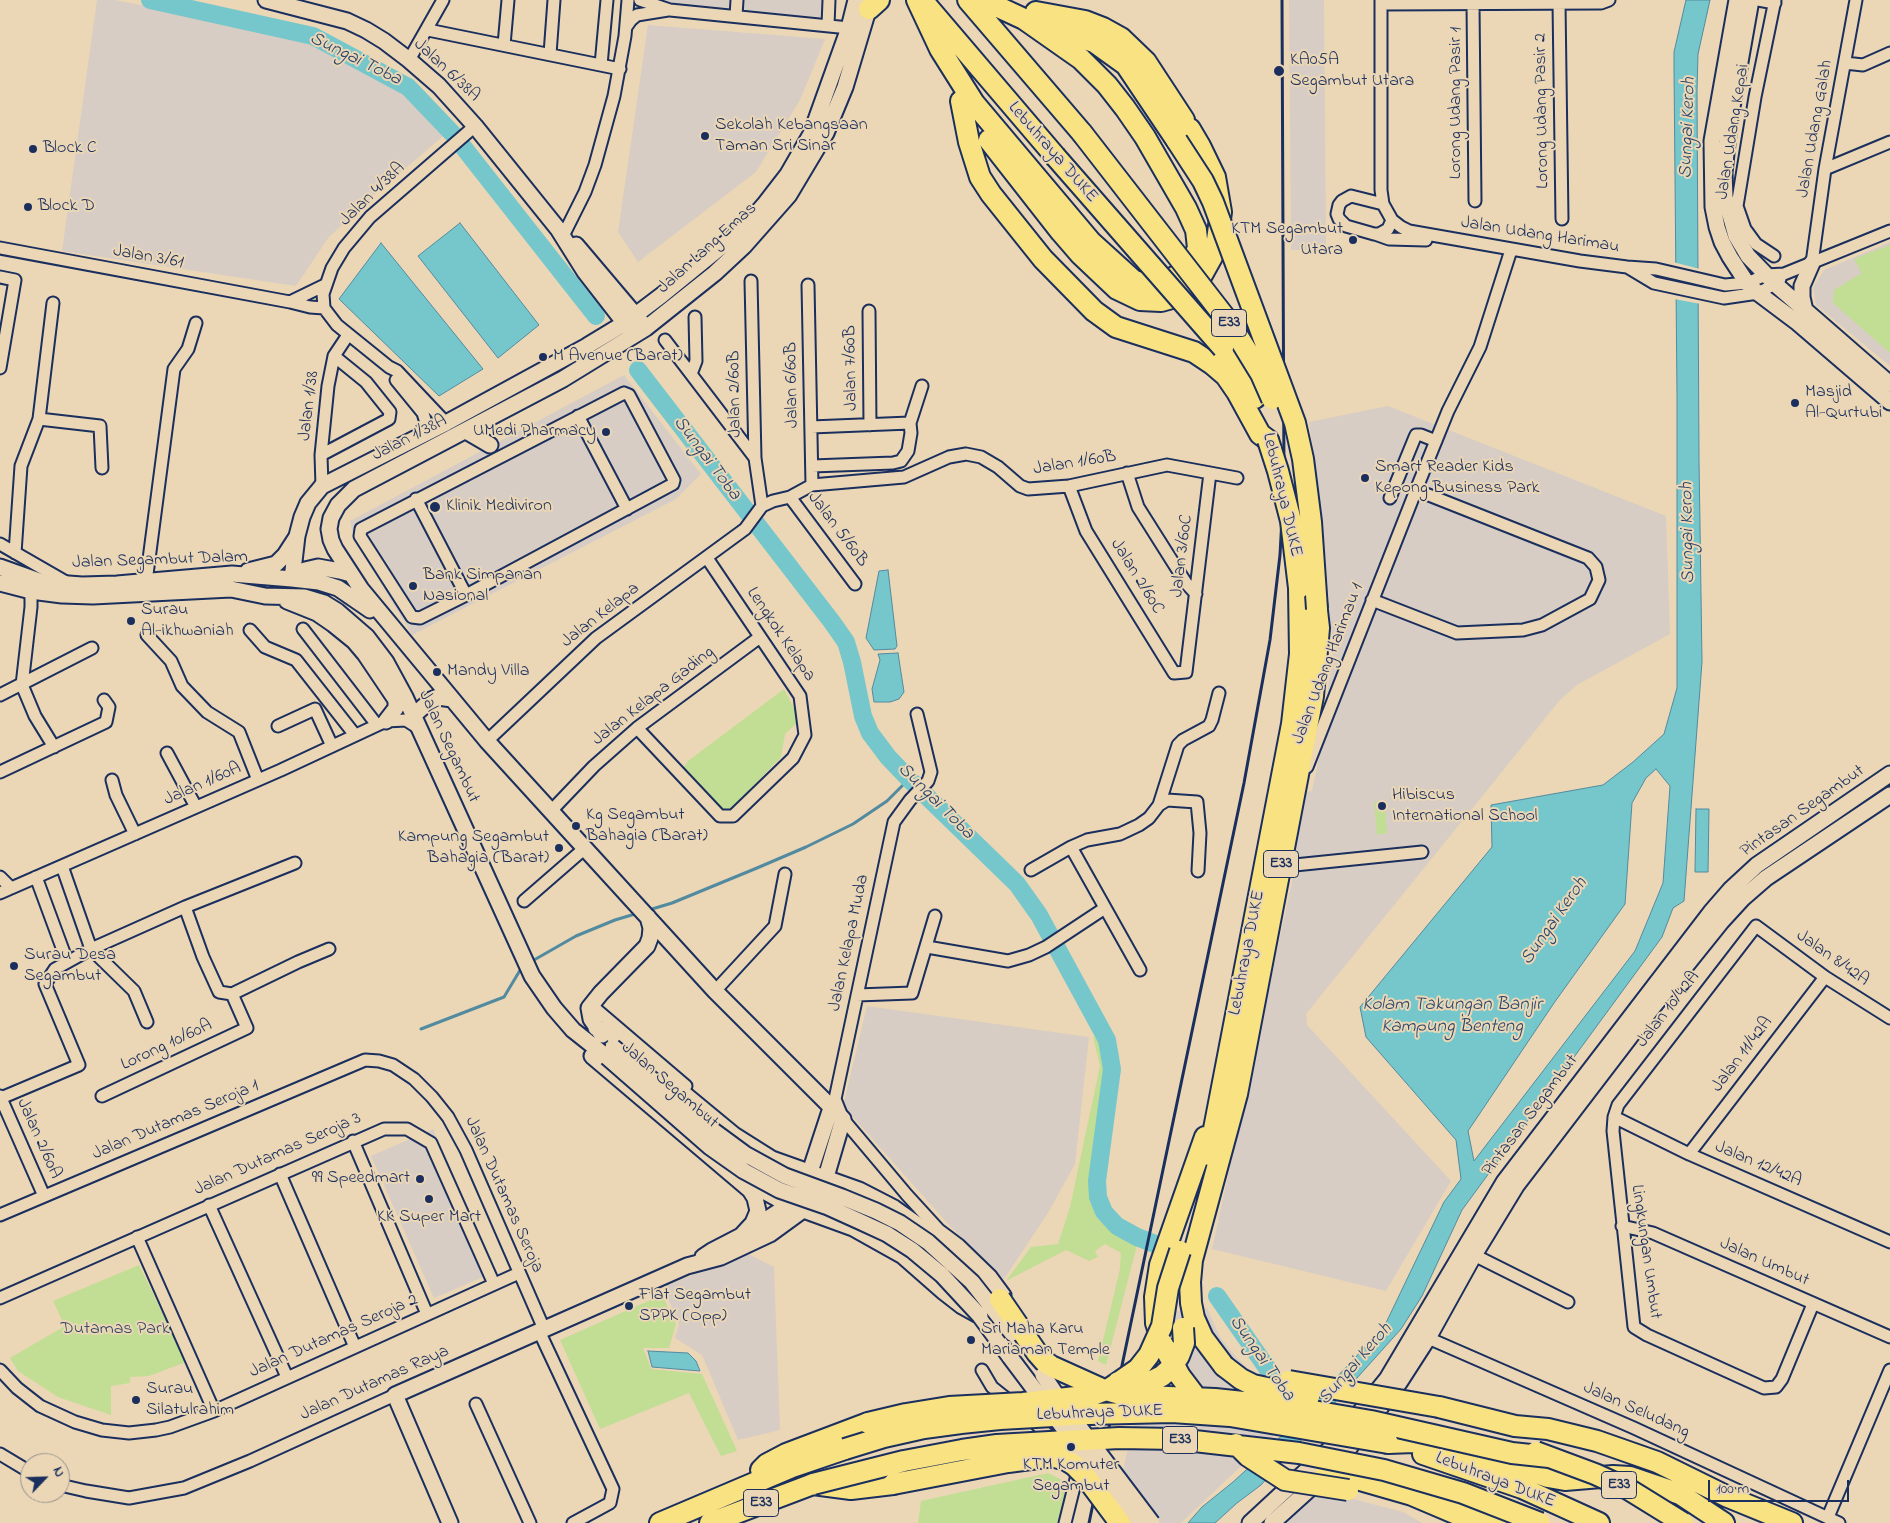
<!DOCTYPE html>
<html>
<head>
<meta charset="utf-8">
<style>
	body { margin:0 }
	#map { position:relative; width:1890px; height:1523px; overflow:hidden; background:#ebd7b5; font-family:"Indie Flower",sans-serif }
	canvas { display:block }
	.north { position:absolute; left:20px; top:1453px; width:50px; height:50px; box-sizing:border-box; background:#ebd7b5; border:1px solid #989492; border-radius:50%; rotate:66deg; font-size:14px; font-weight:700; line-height:20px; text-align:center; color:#1b2f5e }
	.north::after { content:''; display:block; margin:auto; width:18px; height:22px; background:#1b2f5e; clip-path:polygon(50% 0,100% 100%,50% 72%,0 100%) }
	.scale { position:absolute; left:1708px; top:1480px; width:141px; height:22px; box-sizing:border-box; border:2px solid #1b2f5e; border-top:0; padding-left:6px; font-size:15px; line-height:18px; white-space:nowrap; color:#1b2f5e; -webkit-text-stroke:4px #ebd7b5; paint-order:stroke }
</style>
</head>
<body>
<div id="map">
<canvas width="1890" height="1523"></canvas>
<div class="north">N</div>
<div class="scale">100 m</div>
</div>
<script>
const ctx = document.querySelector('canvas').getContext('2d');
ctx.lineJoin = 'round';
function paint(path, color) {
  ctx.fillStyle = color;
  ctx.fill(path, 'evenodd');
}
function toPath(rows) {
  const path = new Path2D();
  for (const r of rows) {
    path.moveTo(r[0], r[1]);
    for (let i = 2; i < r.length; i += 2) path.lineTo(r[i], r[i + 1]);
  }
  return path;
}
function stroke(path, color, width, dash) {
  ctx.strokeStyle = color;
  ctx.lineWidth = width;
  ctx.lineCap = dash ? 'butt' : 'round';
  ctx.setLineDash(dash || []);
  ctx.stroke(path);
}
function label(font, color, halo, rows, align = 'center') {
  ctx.font = font + ' "Indie Flower",sans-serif';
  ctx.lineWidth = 4;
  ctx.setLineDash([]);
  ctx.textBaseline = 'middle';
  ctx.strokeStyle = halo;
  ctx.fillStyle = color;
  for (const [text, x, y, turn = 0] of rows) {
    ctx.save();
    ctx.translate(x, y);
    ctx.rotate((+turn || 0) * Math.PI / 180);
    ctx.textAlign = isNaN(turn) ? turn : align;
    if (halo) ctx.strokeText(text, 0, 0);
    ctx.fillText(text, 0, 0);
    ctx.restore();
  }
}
const built = toPath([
	[97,0,115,0,311,39,408,87,448,129,442,137,379,191,329,237,296,286,62,251],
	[652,0,826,0,825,21,671,7],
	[1289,0,1324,0,1326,250,1291,250],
	[648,25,825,39,800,100,756,172,638,262,618,232],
	[1890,242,1890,366,1816,305,1813,287,1824,270],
	[624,375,701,474,676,499,412,635,354,539,350,521],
	[1388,406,1666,516,1670,634,1577,685,1560,700,1306,1014,1307,1025,1451,1181,1386,1291,1212,1249,1297,859,1291,859,1305,792,1312,791,1318,763,1333,652,1322,516,1309,422],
	[867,1006,1089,1037,1075,1164,1048,1213,1004,1279,949,1225,843,1106],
	[433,1129,495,1272,434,1298,371,1156],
	[746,1253,774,1267,780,1430,738,1440,702,1355,675,1338,679,1324,663,1287],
	[1207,1308,1220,1337,1237,1358,1295,1415,1181,1523,1111,1523,1159,1313],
	[1319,1490,1403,1512,1422,1523,1286,1523]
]);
const green = toPath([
	[1890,245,1890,353,1833,303,1834,290,1862,273,1854,259],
	[784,689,796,712,796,724,785,734,781,757,730,810,722,811,683,768,688,761],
	[1385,801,1387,833,1377,835,1374,802],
	[1093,1036,1102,1040,1108,1071,1092,1176,1096,1217,1112,1232,1137,1245,1106,1365,1098,1361,1120,1269,1121,1253,1105,1244,1095,1251,1098,1257,1089,1261,1066,1250,1006,1281,1031,1247,1058,1244,1070,1207,1100,1066],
	[139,1265,186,1362,149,1376,130,1377,130,1383,111,1386,111,1415,58,1397,18,1371,10,1358,65,1326,53,1301],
	[662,1295,676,1324,669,1348,643,1348,651,1369,702,1374,737,1451,721,1456,689,1393,600,1429,560,1340],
	[1048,1473,1070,1484,1057,1523,918,1523,921,1501]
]);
const water = toPath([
	[1686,0,1710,0,1698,54,1697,91,1699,460,1702,662,1684,901,1673,908,1662,937,1462,1210,1422,1296,1401,1329,1261,1485,1237,1503,1215,1523,1188,1523,1202,1507,1233,1482,1267,1451,1384,1327,1444,1202,1461,1179,1456,1140,1366,1037,1360,1007,1492,847,1491,805,1603,785,1633,762,1664,734,1677,688,1677,395,1674,68,1674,52,1686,0],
	[1656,769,1670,786,1663,883,1635,951,1474,1161,1468,1131,1554,1003,1625,904,1632,803,1646,778,1656,769],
	[460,223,539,325,498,358,418,256,460,223],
	[381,243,483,369,439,396,339,299,381,243],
	[888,570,897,646,895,649,874,650,866,638,879,571,888,570],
	[898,653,904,692,899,699,890,702,874,702,872,689,880,660,878,654,898,653],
	[1696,809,1709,809,1708,872,1695,872,1696,809],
	[648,1351,688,1353,696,1361,700,1371,652,1367,648,1351]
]);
const pier = toPath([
	[1673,262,1700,269,1701,304,1674,299]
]);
const stream = toPath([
	[652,909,672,903,757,868,806,847,853,824,887,801,909,779],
	[534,960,576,936,615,920,635,914],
	[421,1029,504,997,522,967]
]);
const river = toPath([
	[150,0,313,36,408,87,452,133],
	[464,148,596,316],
	[638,370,832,622,846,642,852,662,863,716,870,733,888,757,909,779,1017,884,1039,915,1107,1040,1112,1069,1097,1181,1098,1197,1104,1212,1117,1226,1137,1237,1155,1244],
	[1217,1296,1288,1398]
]);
const street = toPath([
	[640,0,670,10,849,28],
	[1381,0,1381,190,1383,204,1392,220,1401,227,1409,231,1580,261,1627,267,1656,269,1725,285,1747,283,1766,275,1784,274,1890,231],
	[1758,0,1775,3],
	[1559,3,1562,219],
	[1381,4,1601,3,1609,0],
	[1473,4,1475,201],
	[736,16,737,0],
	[828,26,829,0],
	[626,27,631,20,637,15,668,10],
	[428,30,620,69],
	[504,45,508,0],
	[550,54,554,0],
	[409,60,443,0],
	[1845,63,1863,65,1890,53],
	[601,65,607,0],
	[1825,169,1890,142],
	[1383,204,1351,196,1342,201,1339,205,1337,214,1339,219,1346,226,1374,234,1379,234,1388,229,1392,220],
	[1375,234,1389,239,1426,240],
	[563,236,585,192,595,165,614,96,625,36,628,0],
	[0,248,290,302,310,307,324,308],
	[1774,256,1756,244,1745,229,1737,206,1755,97,1775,0],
	[1812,263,1825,169,1856,0],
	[1629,268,1654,283,1724,298,1758,293,1775,284,1780,279],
	[0,277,15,280,0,368],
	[751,281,755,458,762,506],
	[808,285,812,485],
	[290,302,325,285],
	[869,311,870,425],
	[665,340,755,458],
	[691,374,696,361,695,317],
	[396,380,423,413,426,423,418,436],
	[624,393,629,395,674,480,673,484,466,595,420,618,412,617,360,536,361,529,624,393],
	[578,416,627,509],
	[39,419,100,426,102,468],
	[446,423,397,371,389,367,337,325,324,308,323,294,332,268,344,248,370,217,475,126],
	[811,427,910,423],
	[321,455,389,419,390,412,366,382,334,356],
	[812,466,893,463,901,461,908,451,911,433,910,423,922,386],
	[1127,473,1138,507,1186,583,1196,594],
	[322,486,321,455,328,386,334,356,348,335],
	[1069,486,1086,531,1174,673,1186,672,1210,473],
	[790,497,855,584],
	[1390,498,1415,437,1416,435,1421,435,1436,441],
	[416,499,466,595],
	[0,544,66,582],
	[15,553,21,466,39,419,53,303],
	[146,582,174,369,188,349,196,323],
	[31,591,31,607,22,685,35,716,54,747],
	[1372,600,1457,633,1523,630,1542,625,1590,599,1599,580,1596,567,1588,558,1416,490],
	[303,629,377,725],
	[250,630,265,647,296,660,355,735],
	[147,635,171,661,182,686,207,712,239,732,258,780],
	[0,695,92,648],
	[278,726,315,709,332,746],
	[637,728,720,816,733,816,793,758,805,735,800,696,707,558],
	[487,741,596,638,745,529,762,506,773,501,790,497,812,485,904,477,949,457,966,454,981,457,998,467,1020,486,1028,489,1069,486,1167,465,1237,478],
	[167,753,196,807],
	[1307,767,1416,490,1448,411,1480,347,1511,250],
	[0,772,106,722,109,707,104,700],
	[112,780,116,795,135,834],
	[1159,805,1178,745,1183,740,1209,726,1212,720,1219,693],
	[551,811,594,766,637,728,760,637],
	[1071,847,1140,970],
	[62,866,91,949,134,991,147,1022],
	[1285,866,1422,852],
	[1031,870,1071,847,1087,840,1120,834,1139,825,1149,818,1159,805,1167,800,1197,802,1200,833,1198,871],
	[0,877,11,888],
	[36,877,67,961],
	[0,893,281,770,386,721,406,720,420,729],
	[524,901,585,848],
	[185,907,203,957,219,992,232,994,298,962,329,949],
	[927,947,1008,961,1029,955,1046,947,1105,908],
	[715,991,775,926,785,874],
	[857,995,912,993,935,916],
	[591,1005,686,1086],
	[0,1096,44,1196],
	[102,1096,247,1028,232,994],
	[1,1098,79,1065,45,984,55,969,91,949,185,907,295,863],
	[835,1099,894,822,910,800,928,781,931,772,917,714],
	[831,1108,835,1099,843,1119,907,1195,939,1230,959,1245,991,1276,1005,1295],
	[1614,1117,1689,1154,1890,1242],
	[353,1141,427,1314],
	[1689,1154,1825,977],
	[280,1174,355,1347],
	[209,1205,287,1377],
	[0,1215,365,1060,379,1061,393,1065,414,1079,432,1097,448,1117,466,1150,544,1329],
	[1622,1226,1653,1233,1890,1337],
	[137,1237,214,1411],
	[1474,1255,1568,1302],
	[0,1298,384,1129,407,1129,431,1143,494,1284],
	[1813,1304,1782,1379,1776,1387,1764,1388,1647,1335,1634,1327,1613,1131,1614,1117,1618,1105,1756,926,1825,977,1890,1018],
	[539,1331,613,1489,610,1503,573,1523],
	[1428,1338,1634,1428,1839,1523],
	[0,1370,17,1388,40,1406,75,1422,102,1430,129,1433,156,1430,170,1427,214,1411,519,1273],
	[982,1370,992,1387,1012,1403],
	[476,1404,530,1523],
	[1028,1417,1055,1441],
	[0,1454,30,1472],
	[60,1485,86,1491,129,1498,184,1488,250,1461,395,1395],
	[1828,1517,1890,1370],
	[1065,1523,1079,1467]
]);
const secondary = toPath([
	[266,0,347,21,366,30,384,41,409,60,439,86,475,126,558,229,585,272,630,330],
	[1737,0,1712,141,1713,207,1717,227,1722,242,1730,257,1747,283,1758,293,1798,323,1890,402],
	[1751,0,1729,124,1724,173,1725,197,1736,236,1748,256,1775,284,1890,384],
	[576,245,642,323],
	[1805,311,1802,297,1802,286,1812,263],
	[466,431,490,445],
	[0,567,42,582,82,585,117,584,232,574,292,579,319,582,338,588,370,610],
	[248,571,276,564,285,555,296,538],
	[292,579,297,536,302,517,308,503,322,486,446,423,587,346,625,323,662,295,743,229,764,205,788,174,811,134,849,28,856,0],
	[292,579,305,570,318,567,340,571,351,574],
	[0,583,31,591,62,595,93,596,231,589,265,596,304,597,324,603,337,611,367,637,386,662,405,697,532,976,554,1008,573,1030,607,1057],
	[287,601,317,613,333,624,354,641,365,654,396,700,396,708,386,721],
	[414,715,431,700,438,697,452,699],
	[596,1028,608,1031,734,1135,772,1159,859,1190,894,1208,960,1255,990,1287,1000,1299,1005,1309],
	[602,1035,591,1019,589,1008,601,993,647,946,650,938,651,928,648,917],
	[592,1056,750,1190,755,1198,758,1211,753,1223,741,1236],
	[733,1174,787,1204,853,1228,903,1256,944,1292,962,1306,980,1316,1010,1357],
	[703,1257,712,1251,741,1236,781,1210,787,1204,810,1172,831,1108],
	[450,1523,395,1395,687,1266,721,1257,770,1234,803,1210,826,1177,843,1119,715,991,487,741,361,589,335,549,331,540,329,529,331,518,338,505,354,489,563,379,646,328,715,273,744,246,789,195,826,133,845,87,871,0],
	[1250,1523,1332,1447,1387,1379,1504,1182,1711,912,1731,889,1757,865,1890,774],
	[1272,1523,1324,1476,1346,1452,1399,1383,1428,1338,1474,1255,1516,1186,1652,1008,1721,922,1743,898,1766,878,1890,795]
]);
const highway = toPath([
	[917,0,940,49,974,103,1091,242,1134,281,1150,285,1165,283,1189,268,1198,248,1196,230,1186,208,1145,137,1125,108,1107,85,1081,59,1024,19],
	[968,0,1082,133],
	[983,0,1024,19,1094,42,1126,65,1177,141],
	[928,7,1055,156],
	[869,9,879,0],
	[1036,12,1085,21,1103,28,1121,38,1146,62,1184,120],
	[961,101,969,142,980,177,991,194,1043,259,1094,311,1116,327,1194,352,1212,364,1226,376,1237,392,1260,434,1268,440],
	[989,140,1061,232,1080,254,1117,289,1140,300,1161,301,1179,296,1197,284,1212,257,1217,240,1221,212,1215,177,1200,146,1190,129],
	[1223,348,1242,374,1255,398],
	[1209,1155,1292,724,1300,654,1299,588],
	[1159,1332,1156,1323,1155,1297,1160,1265,1205,1137],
	[1224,1366,1203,1338,1194,1318,1191,1303,1190,1282,1192,1260,1237,1094,1313,696,1319,628,1315,593],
	[1439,1407,1515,1426,1548,1429,1597,1441,1657,1462,1728,1497,1792,1523],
	[1388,1443,1414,1442,1437,1445,1490,1457,1548,1477,1565,1480,1613,1476,1630,1477,1680,1494,1724,1523],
	[1423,1454,1522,1488,1599,1523],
	[761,1470,767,1464,786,1454,868,1423],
	[1324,1476,1346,1476,1412,1495,1478,1523],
	[1467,1503,1508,1523],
	[660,1523,792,1467,845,1449],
	[710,1523,813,1484,851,1489,893,1484]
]);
const rail = toPath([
	[1089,1523,1244,783,1270,640,1280,555,1284,481,1282,0]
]);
const secondaryBridge = toPath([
	[613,1047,711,1129,745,1154,785,1176,842,1197,876,1211,900,1223,928,1242,972,1282,1012,1333],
	[607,1057,710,1147,744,1171,779,1190,828,1207,859,1221,887,1234,912,1250,942,1275,980,1316],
	[1010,1357,1135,1523],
	[1043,1375,1065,1408,1152,1523]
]);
const highwayBridge = toPath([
	[1082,133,1231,325,1261,374,1272,399],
	[1177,141,1203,181,1213,202,1295,423,1303,459,1311,522,1317,609],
	[1055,156,1223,348],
	[1268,440,1278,471,1291,521,1299,588],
	[1000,1299,1037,1353,1044,1361,1051,1366,1102,1389,1123,1395,1215,1399,1290,1407,1371,1421,1512,1453,1549,1457],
	[1162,1343,1180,1376,1202,1405],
	[1224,1366,1241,1379,1253,1385,1309,1397],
	[1289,1381,1439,1407],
	[1118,1382,1135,1383,1152,1381,1162,1376,1172,1367,1179,1356,1184,1343,1183,1328],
	[868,1423,906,1414,949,1407,1023,1403,1093,1395,1109,1389,1138,1369,1149,1355,1162,1326,1168,1288,1180,1251],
	[1236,1444,1248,1456,1285,1480,1348,1490],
	[845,1449,884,1437,924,1428,961,1423,1000,1419,1089,1414,1172,1412,1230,1416,1388,1443],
	[1536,1452,1595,1474,1628,1489,1683,1523],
	[813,1484,904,1461,962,1450,997,1445,1119,1438,1177,1439,1299,1453,1384,1470,1463,1493,1540,1523],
	[893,1484,1008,1462,1046,1457,1055,1457,1066,1460,1074,1465,1085,1476,1120,1523]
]);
const markers = [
	[1279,71,6,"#1b2f5e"],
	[705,136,5,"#1b2f5e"],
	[33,149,5,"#1b2f5e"],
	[28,207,5,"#1b2f5e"],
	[1353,240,5,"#1b2f5e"],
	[543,357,5,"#1b2f5e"],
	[1795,403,5,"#1b2f5e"],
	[606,432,5,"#1b2f5e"],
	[1365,478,5,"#1b2f5e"],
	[435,507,6,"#1b2f5e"],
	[413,586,5,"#1b2f5e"],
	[131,621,5,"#1b2f5e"],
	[437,672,5,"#1b2f5e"],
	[1382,806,5,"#1b2f5e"],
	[576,826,5,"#1b2f5e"],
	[559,848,5,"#1b2f5e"],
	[14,966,5,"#1b2f5e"],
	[420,1179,5,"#1b2f5e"],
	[429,1199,5,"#1b2f5e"],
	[629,1306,5,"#1b2f5e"],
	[971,1340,5,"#1b2f5e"],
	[136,1400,5,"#1b2f5e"],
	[1071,1447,5,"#1b2f5e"]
];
const shields = [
	[1229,323,35],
	[1281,864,35],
	[1180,1440,35],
	[1619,1485,35],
	[761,1503,35]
];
const shieldNames = [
	["E33",1229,323],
	["E33",1281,864],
	["E33",1180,1440],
	["E33",1619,1485],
	["E33",761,1503]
];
const poiNames = [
	["KA05A",1290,61],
	["Segambut Utara",1290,82],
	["Sekolah Kebangsaan",715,126],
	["Taman Sri Sinar",715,147],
	["Block C",43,149],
	["Block D",38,207],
	["KTM Segambut",1343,230,"right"],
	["Utara",1343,251,"right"],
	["M Avenue (Barat)",553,357],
	["Masjid",1805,393],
	["Al-Qurtubi",1805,414],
	["UMedi Pharmacy",596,432,"right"],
	["Smart Reader Kids",1375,468],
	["Kepong Business Park",1375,489],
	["Klinik Mediviron",446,507],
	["Bank Simpanan",423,576],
	["Nasional",423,597],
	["Surau",141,611],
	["Al-ikhwaniah",141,632],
	["Mandy Villa",447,672],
	["Hibiscus",1392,796],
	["International School",1392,817],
	["Kg Segambut",586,816],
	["Bahagia (Barat)",586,837],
	["Kampung Segambut",549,838,"right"],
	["Bahagia (Barat)",549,859,"right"],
	["Surau Desa",24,956],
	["Segambut",24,977],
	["99 Speedmart",410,1179,"right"],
	["KK Super Mart",429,1218,"center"],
	["Flat Segambut",639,1296],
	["SPPK (Opp)",639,1317],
	["Sri Maha Karu",981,1330],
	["Mariaman Temple",981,1351],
	["Surau",146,1390],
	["Silatulrahim",146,1411],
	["KTM Komuter",1071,1466,"center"],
	["Segambut",1071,1487,"center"]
];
const streetNames = [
	["Jalan 6/38A",446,71,43],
	["Lorong Udang Pasir 1",1457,103,-90],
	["Lorong Udang Pasir 2",1543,111,-91],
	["Jalan Udang Galah",1816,129,-80],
	["Jalan Udang Kepai",1734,132,-81],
	["Lebuhraya DUKE",1052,153,49],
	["Jalan 4/38A",373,195,-44],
	["Jalan Udang Harimau",1540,236,9],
	["Jalan Lang Emas",708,249,-42],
	["Jalan 3/61",148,258,10],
	["Jalan 7/60B",852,368,-91],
	["Jalan 6/60B",793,385,-91],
	["Jalan 2/60B",736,394,-91],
	["Jalan 1/38",310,406,-83],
	["Jalan 1/38A",410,439,-27],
	["Jalan 1/60B",1075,464,-9],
	["Lebuhraya DUKE",1281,495,77],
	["Jalan 5/60B",837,530,53],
	["Jalan 3/60C",1183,556,-83],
	["Jalan Segambut Dalam",160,561,-2],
	["Jalan 2/60C",1136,577,58],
	["Jalan Kelapa",601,616,-38],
	["Lengkok Kelapa",780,635,56],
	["Jalan Udang Harimau 1",1329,664,-69],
	["Jalan Kelapa Gading",654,697,-38],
	["Jalan Segambut",448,747,65],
	["Jalan 1/60A",203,785,-24],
	["Pintasan Segambut",1803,812,-35],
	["Jalan Kelapa Muda",850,943,-78],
	["Lebuhraya DUKE",1248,953,-79],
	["Jalan 8/42A",1832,959,35],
	["Jalan 10/42A",1669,1010,-52],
	["Lorong 10/60A",167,1046,-25],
	["Jalan 11/42A",1743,1055,-53],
	["Jalan Segambut",669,1086,41],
	["Pintasan Segambut",1531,1116,-53],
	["Jalan Dutamas Seroja 1",176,1121,-23],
	["Jalan 2/60A",38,1139,66],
	["Jalan Dutamas Seroja 3",278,1155,-24],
	["Jalan 12/42A",1758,1165,23],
	["Jalan Dutamas Seroja",503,1195,66],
	["Lingkungan Umbut",1645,1252,82],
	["Jalan Umbut",1764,1263,24],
	["Jalan Dutamas Seroja 2",334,1337,-24],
	["Jalan Dutamas Raya",375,1384,-24],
	["Jalan Seludang",1636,1411,24],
	["Lebuhraya DUKE",1100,1414,-2],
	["Lebuhraya DUKE",1495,1481,21]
];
const parkNames = [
	["Dutamas Park",115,1330]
];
const waterNames = [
	["Sungai Toba",355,60,26],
	["Sungai Keroh",1689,128,-88],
	["Sungai Toba",706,459,53],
	["Sungai Keroh",1689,533,-91],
	["Sungai Toba",935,802,45],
	["Sungai Keroh",1555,922,-55],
	["Kolam Takungan Banjir",1452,1006],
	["Kampung Benteng",1452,1028],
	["Sungai Toba",1261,1359,55],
	["Sungai Keroh",1356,1365,-49]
];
paint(built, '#d7cdc4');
paint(green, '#c2dd94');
paint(water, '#76c7cc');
stroke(water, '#528aa0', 1);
paint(pier, '#ebd7b5');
stroke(stream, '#528aa0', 3);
stroke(river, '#76c7cc', 18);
stroke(street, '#1b2f5e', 15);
stroke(secondary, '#1b2f5e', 19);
stroke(highway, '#1b2f5e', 24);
stroke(street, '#ebd7b5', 11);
stroke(secondary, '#ebd7b5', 15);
stroke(highway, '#f8e281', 20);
stroke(rail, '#1b2f5e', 3);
stroke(secondaryBridge, '#1b2f5e', 19, []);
stroke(highwayBridge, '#1b2f5e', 24, []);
stroke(secondaryBridge, '#ebd7b5', 15);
stroke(highwayBridge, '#f8e281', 20);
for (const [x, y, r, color] of markers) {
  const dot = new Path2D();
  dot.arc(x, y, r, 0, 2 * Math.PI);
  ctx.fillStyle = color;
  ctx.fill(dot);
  stroke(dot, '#ebd7b5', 2);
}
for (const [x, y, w] of shields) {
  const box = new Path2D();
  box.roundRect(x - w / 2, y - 13.5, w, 27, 4);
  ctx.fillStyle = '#ebd7b5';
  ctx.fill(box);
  stroke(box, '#1b2f5e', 1);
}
label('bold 16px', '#1b2f5e', null, shieldNames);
label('18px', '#1b2f5e', '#ebd7b5', poiNames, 'left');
label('18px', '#1b2f5e', '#ebd7b5', streetNames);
label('18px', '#344966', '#ebd7b5', parkNames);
label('italic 19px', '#29466e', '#ebd7b5', waterNames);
</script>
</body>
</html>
